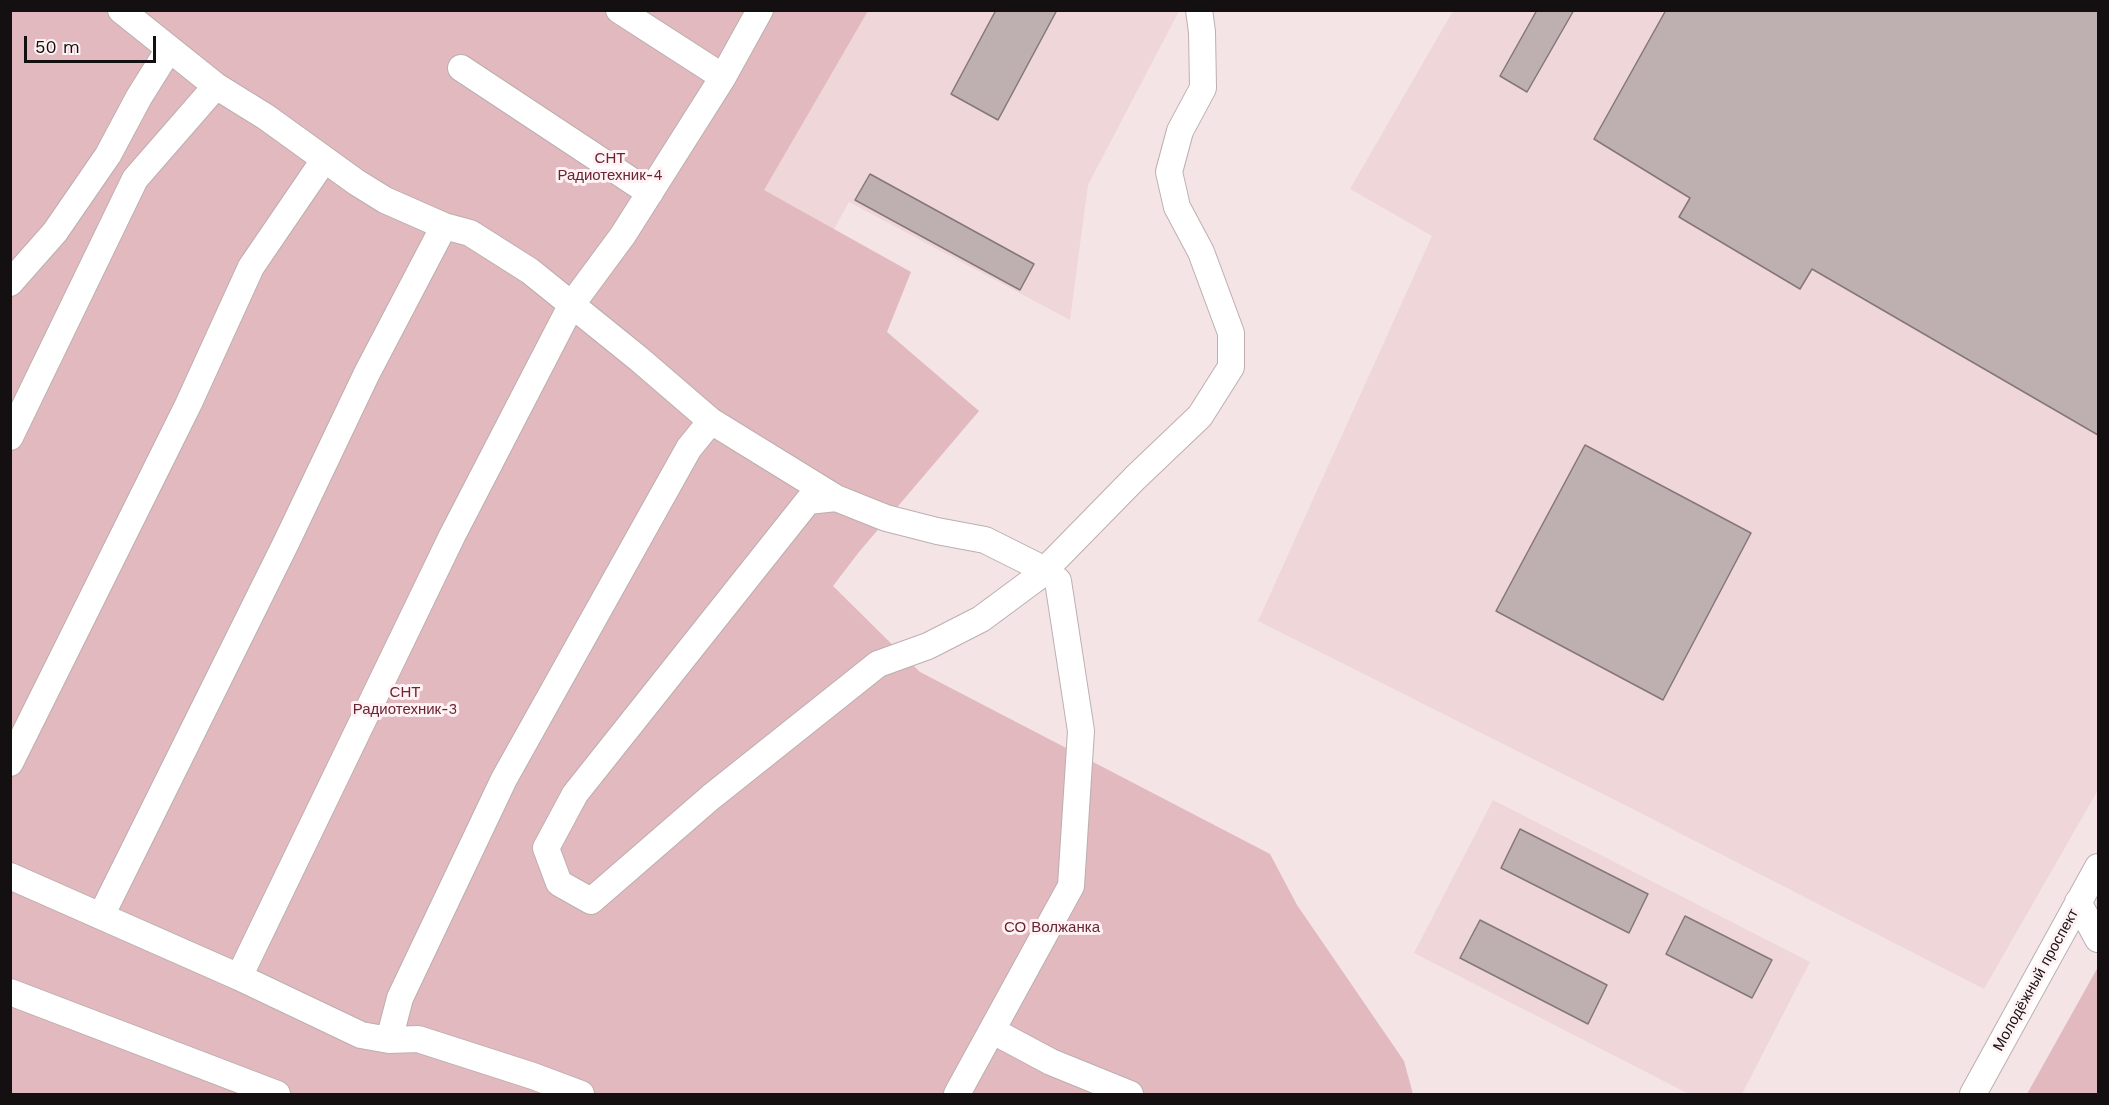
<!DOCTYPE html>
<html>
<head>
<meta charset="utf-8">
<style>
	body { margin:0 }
	#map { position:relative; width:2109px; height:1105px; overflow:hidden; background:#f4e4e6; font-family:"Work Sans",sans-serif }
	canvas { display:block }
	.frame { position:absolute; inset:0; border:12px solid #140f10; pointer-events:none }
	.scale { position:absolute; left:24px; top:36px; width:132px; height:27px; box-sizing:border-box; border:3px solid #140f10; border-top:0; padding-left:8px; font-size:18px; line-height:21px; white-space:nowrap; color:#140f10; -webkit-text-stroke:4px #fff2f4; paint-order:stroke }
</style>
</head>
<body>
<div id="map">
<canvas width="2109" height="1105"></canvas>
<div class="frame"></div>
<div class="scale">50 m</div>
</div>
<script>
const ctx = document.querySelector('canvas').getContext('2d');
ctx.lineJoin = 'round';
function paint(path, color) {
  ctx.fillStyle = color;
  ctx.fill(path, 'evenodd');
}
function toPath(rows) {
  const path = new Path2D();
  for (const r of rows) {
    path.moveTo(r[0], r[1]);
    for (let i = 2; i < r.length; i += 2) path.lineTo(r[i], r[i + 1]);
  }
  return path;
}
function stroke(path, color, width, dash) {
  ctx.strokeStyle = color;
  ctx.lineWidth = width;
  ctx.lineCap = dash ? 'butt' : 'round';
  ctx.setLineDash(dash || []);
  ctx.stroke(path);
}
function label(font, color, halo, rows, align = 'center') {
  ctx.font = font + ' "Work Sans",sans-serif';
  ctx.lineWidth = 6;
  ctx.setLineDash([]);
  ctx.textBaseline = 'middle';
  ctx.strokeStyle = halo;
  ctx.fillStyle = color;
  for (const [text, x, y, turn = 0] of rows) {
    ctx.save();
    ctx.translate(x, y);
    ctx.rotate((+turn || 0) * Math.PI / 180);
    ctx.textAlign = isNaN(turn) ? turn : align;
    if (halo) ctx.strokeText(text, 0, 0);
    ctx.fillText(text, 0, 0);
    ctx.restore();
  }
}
const built = toPath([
	[868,11,1179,11,1088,185,1070,320,849,202,806,280,734,240],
	[1453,11,2098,11,2098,790,1984,989,1621,803,1258,621,1432,236,1350,189],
	[1493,800,1810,962,1742,1094,1689,1094,1414,953]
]);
const green = toPath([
	[10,11,868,11,764,190,911,272,887,332,979,411,859,552,833,586,920,672,1270,854,1297,905,1404,1061,1413,1094,11,1094],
	[2098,967,2098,1094,2027,1094]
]);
const building = toPath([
	[996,10,1057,10,998,120,951,94,996,10],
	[1537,10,1574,10,1527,92,1500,76,1537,10],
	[1666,10,2098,10,2098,435,1812,269,1800,289,1679,217,1690,198,1594,139,1666,10],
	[870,174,1034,264,1020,290,855,200,870,174],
	[1585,445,1751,533,1663,700,1496,611,1585,445],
	[1520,829,1648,894,1629,933,1501,868,1520,829],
	[1685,916,1772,960,1752,998,1666,954,1685,916],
	[1480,920,1607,985,1588,1024,1460,958,1480,920]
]);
const minor = toPath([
	[121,10,216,86,266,117,356,182,385,200,444,226,470,233,530,271,639,359,711,421,836,498,886,518,937,531,985,540,1045,570,1058,581,1081,731,1071,886,957,1094],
	[619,10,723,77],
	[461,68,650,193],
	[10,283,55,232,108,155,139,97,169,49],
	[10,437,135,179,216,86],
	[836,498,808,501,575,794,546,848,559,883,591,901,711,797,878,664,928,646,981,619,1039,576,1135,478,1200,416,1231,367,1231,333,1201,252,1177,207,1169,172,1180,131,1203,88,1202,32,1199,10],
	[10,763,188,405,251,267,324,160],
	[10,876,239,977,361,1035,389,1040,418,1039,533,1076,581,1094],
	[2078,902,2098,939],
	[101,916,286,543,367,373,444,226],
	[239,977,452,536,572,304,623,235,723,77,760,10],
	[10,992,277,1094],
	[993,1031,1051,1062,1130,1094],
	[389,1040,400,998,504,779,689,448,711,421],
	[1973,1094,2098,867]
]);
const parkNames = [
	["СНТ",610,159],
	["Радиотехник-4",610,176],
	["СНТ",405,693],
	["Радиотехник-3",405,710],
	["СО Волжанка",1052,928]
];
const streetNames = [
	["Молодёжный проспект",2036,980,-61]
];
paint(built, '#efd6d9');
paint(green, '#e1b9bf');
paint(building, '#beafb1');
stroke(building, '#857779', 1.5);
stroke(minor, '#bdaeaf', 28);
stroke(minor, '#fff', 26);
label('15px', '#692434', '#fff2f4', parkNames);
label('15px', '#140f10', '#fff2f4', streetNames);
</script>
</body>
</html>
